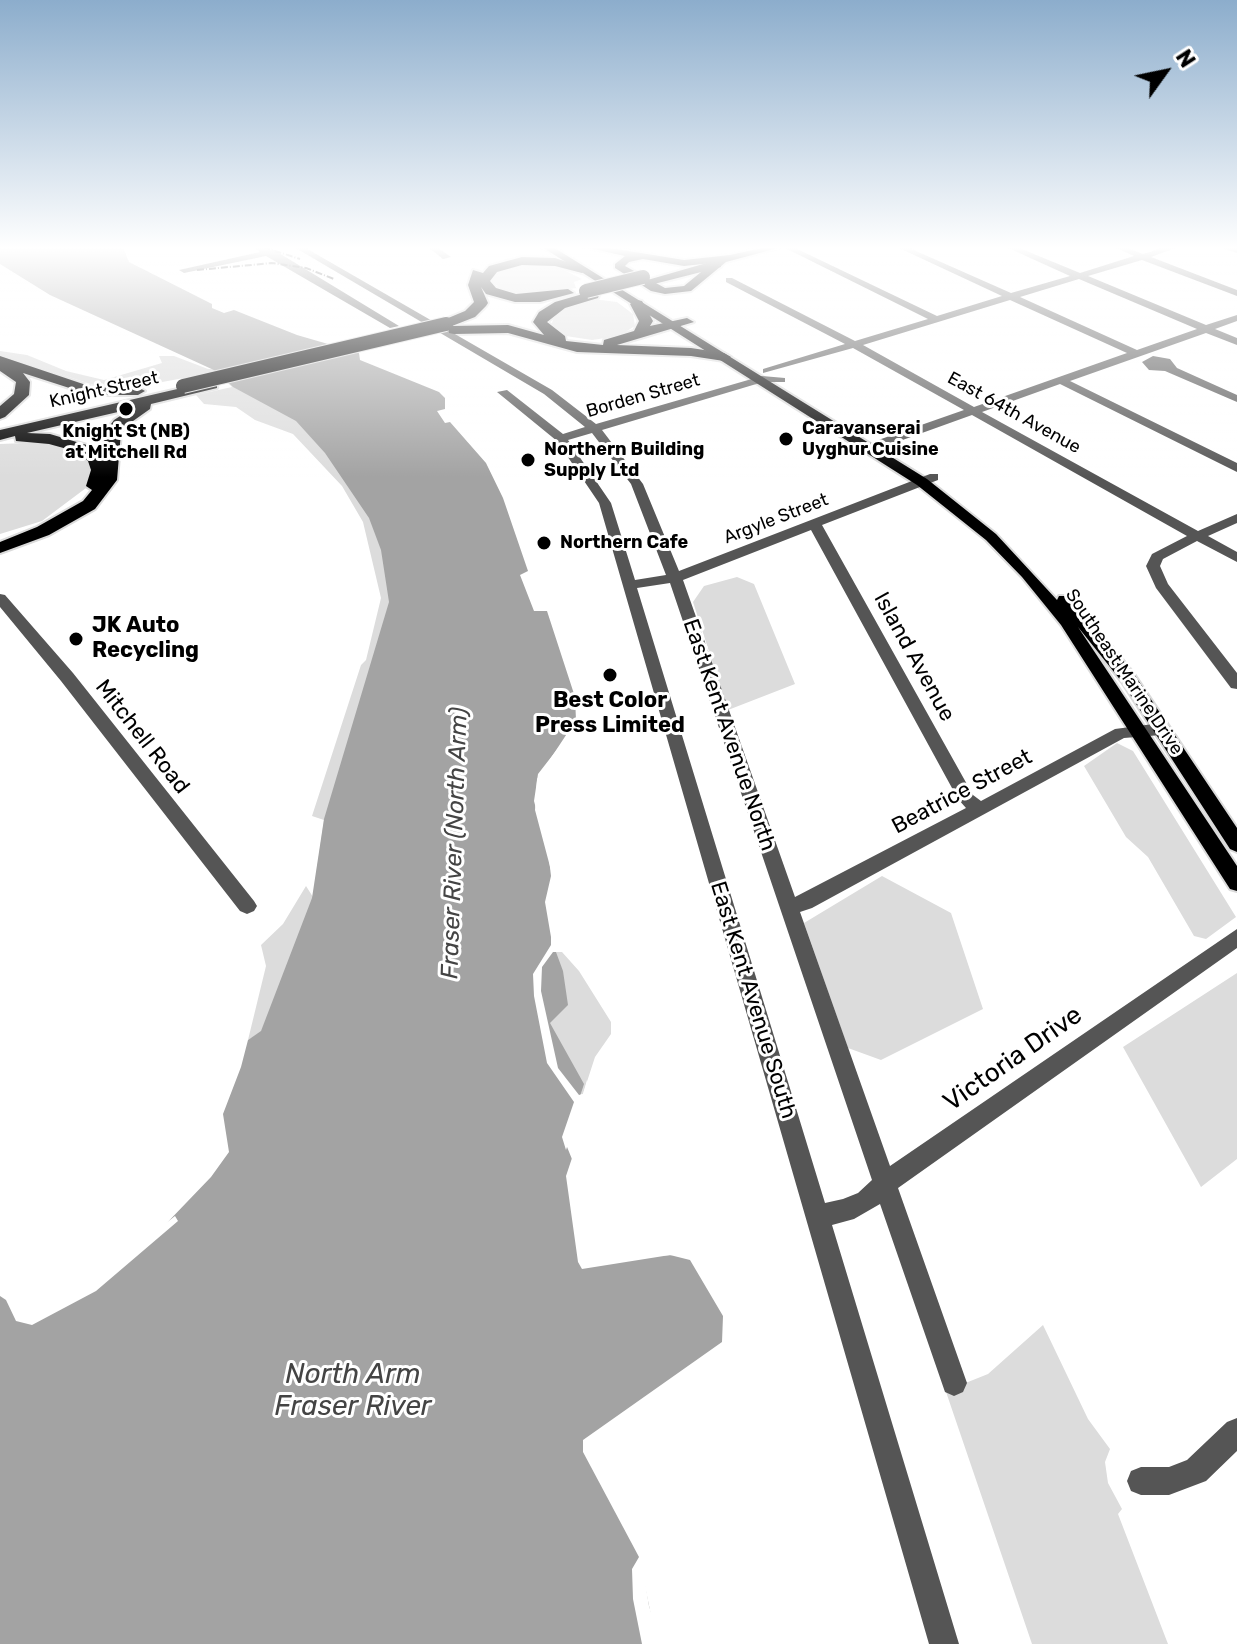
<!DOCTYPE html>
<html>
<head>
<meta charset="utf-8">
<style>
	body { margin:0 }
	#map { position:relative; width:1237px; height:1644px; overflow:hidden; background:#fff; font-family:Rubik,sans-serif }
	canvas { display:block }
	.north { position:absolute; left:1125px; top:32px; width:80px; height:80px; -webkit-text-stroke:6px #fff; paint-order:stroke; rotate:57deg; font-size:22px; font-weight:700; line-height:32px; text-align:center; color:#000 }
	.north::after { content:''; display:block; margin:auto; width:28px; height:36px; background:#000; clip-path:polygon(50% 0,100% 100%,50% 72%,0 100%) }
</style>
</head>
<body>
<div id="map">
<canvas width="1237" height="1644"></canvas>
<div class="north">N</div>
</div>
<script>
const ctx = document.querySelector('canvas').getContext('2d');
ctx.lineJoin = 'round';
function paint(path, color) {
  ctx.fillStyle = color;
  ctx.fill(path, 'evenodd');
}
function toPath(rows) {
  const path = new Path2D();
  for (const r of rows) {
    path.moveTo(r[0], r[1]);
    for (let i = 2; i < r.length; i += 2) path.lineTo(r[i], r[i + 1]);
  }
  return path;
}
function stroke(path, color, width, dash) {
  ctx.strokeStyle = color;
  ctx.lineWidth = width;
  ctx.lineCap = dash ? 'butt' : 'round';
  ctx.setLineDash(dash || []);
  ctx.stroke(path);
}
function label(font, color, halo, rows, align = 'center') {
  ctx.font = font + ' Rubik,sans-serif';
  ctx.lineWidth = 6;
  ctx.setLineDash([]);
  ctx.textBaseline = 'middle';
  ctx.strokeStyle = halo;
  ctx.fillStyle = color;
  for (const [text, x, y, turn = 0] of rows) {
    ctx.save();
    ctx.translate(x, y);
    ctx.rotate((+turn || 0) * Math.PI / 180);
    ctx.textAlign = isNaN(turn) ? turn : align;
    if (halo) ctx.strokeText(text, 0, 0);
    ctx.fillText(text, 0, 0);
    ctx.restore();
  }
}
const green = toPath([
	[542,264,556,266,582,279,574,282,576,288,528,295,504,291,492,282,493,277,506,268],
	[593,299,617,302,633,314,635,326,619,336,592,340,566,336,551,326,555,314],
	[0,351,27,355,66,371,104,380,162,363,159,356,174,356,208,369,223,369,327,436,398,567,389,718,261,1032,248,1040,266,966,261,945,283,924,306,886,313,897,324,820,312,816,361,665,366,660,381,598,363,522,342,486,293,434,255,420,236,407,204,404,196,395,232,387,216,372,130,388,103,388,0,355],
	[52,442,87,458,91,469,90,485,42,521,0,534,0,444],
	[737,577,754,584,795,684,728,710,693,602,704,586],
	[1117,743,1133,751,1236,917,1206,939,1194,936,1148,857,1126,837,1084,766],
	[882,876,951,913,983,1009,881,1060,848,1048,804,923],
	[553,952,562,952,579,971,611,1022,611,1034,595,1057,583,1094,579,1095,558,1068,541,991],
	[1237,973,1237,1159,1201,1187,1123,1047],
	[1043,1325,1088,1419,1110,1449,1105,1462,1108,1483,1122,1509,1118,1514,1168,1644,1032,1644,944,1386,968,1382,988,1374]
]);
const water = toPath([
	[0,247,123,247,129,262,212,304,212,308,224,313,234,310,297,335,359,353,360,360,439,392,445,398,445,409,437,411,445,423,450,422,486,463,503,498,528,571,520,575,534,611,547,611,575,697,576,720,537,779,535,810,552,874,547,905,553,944,563,971,568,1005,550,1023,584,1084,565,1142,576,1169,583,1240,606,1258,697,1254,737,1316,735,1347,600,1442,600,1464,643,1545,641,1567,657,1644,0,1644,0,1290,29,1313,43,1313,101,1279,162,1228,211,1177,229,1152,223,1114,241,1067,248,1040,261,1031,312,898,324,819,389,602,381,550,369,518,325,453,296,421,233,387,216,371,50,295,0,264]
]);
const pier = toPath([
	[576,725,574,734,541,780,539,809,555,873,551,905,560,952,553,952,542,967,541,991,558,1068,579,1095,583,1094,587,1080,588,1083,566,1150,562,1137,574,1102,547,1063,534,996,533,974,551,945,551,937,545,902,551,876,549,859,534,801,538,774],
	[574,1152,580,1168,586,1238,607,1253,672,1241,699,1250,741,1316,737,1350,604,1444,604,1463,647,1544,645,1560,642,1563,649,1606,661,1644,642,1644,633,1599,632,1569,639,1557,583,1452,583,1440,722,1342,723,1316,690,1260,670,1255,582,1269,578,1262,566,1176],
	[175,1216,178,1221,96,1291,32,1325,16,1321,6,1300,0,1296,0,1286,14,1292,31,1309,42,1309,98,1276]
]);
const minor = toPath([
	[254,247,274,250,399,326,390,328,266,256,184,273,179,270,260,252,254,247],
	[294,247,304,247,552,390,596,424,762,376,785,378,785,382,763,382,602,430,643,484,679,571,930,474,938,474,938,480,822,525,973,795,981,801,1115,729,1161,723,1169,729,1161,735,1124,738,812,908,800,912,890,1166,1237,929,1237,948,898,1188,967,1383,963,1392,954,1396,945,1392,880,1204,854,1219,832,1225,959,1644,929,1644,599,503,557,441,497,392,507,390,563,434,585,427,544,394,294,247],
	[592,433,631,484,666,575,635,580,611,503,568,440,592,433],
	[811,530,958,799,966,808,795,897,683,580,811,530],
	[670,583,872,1180,858,1193,843,1199,825,1203,637,588,670,583],
	[428,247,437,247,451,257,443,259,428,247],
	[783,247,793,247,937,316,1002,296,897,247,907,247,1011,293,1070,276,1006,247,1017,247,1080,273,1134,256,1114,247,1125,247,1143,254,1166,247,1178,247,1151,257,1237,290,1237,296,1142,260,1088,276,1206,325,1237,315,1237,321,1215,329,1237,338,1237,345,1206,333,1070,381,1237,463,1237,472,1060,384,982,412,1198,531,1237,514,1237,523,1208,536,1237,552,1237,562,1197,541,1163,559,1160,566,1168,584,1237,673,1237,689,1231,688,1156,588,1146,566,1152,554,1187,536,972,415,872,451,864,451,864,445,964,410,853,348,763,373,763,369,845,344,726,282,726,278,732,278,855,341,928,319,783,247],
	[1079,279,1197,329,1137,350,1020,297,1079,279],
	[1010,300,1127,353,974,407,863,345,1010,300],
	[1224,247,1237,247,1237,253,1225,249,1224,247],
	[1153,356,1170,359,1177,368,1237,395,1237,402,1165,371,1149,370,1142,362,1153,356],
	[0,594,5,595,73,673,254,901,257,906,254,911,247,914,240,911,61,681,0,607,0,594],
	[1237,1418,1237,1451,1206,1481,1169,1495,1141,1495,1131,1491,1127,1481,1131,1471,1141,1467,1169,1467,1187,1460,1227,1422,1237,1418]
]);
const major = toPath([
	[542,247,553,247,927,479,996,534,1057,600,1059,596,1071,596,1134,674,1237,828,1237,852,1230,849,1122,682,1078,627,1237,866,1237,891,1230,889,1061,625,1022,577,986,540,917,485,542,247],
	[584,247,604,247,684,260,730,255,766,247,782,247,726,262,691,291,665,294,651,291,615,268,615,264,625,256,584,247],
	[643,259,684,266,712,263,684,286,665,288,625,266,629,262,643,259]
]);
const highway = toPath([
	[522,257,555,258,588,269,582,273,555,266,522,265,497,272,490,281,496,288,516,294,568,289,574,293,540,302,515,302,486,294,481,287,488,303,486,306,475,317,452,326,508,325,544,335,533,322,539,312,555,302,593,291,599,295,598,298,565,308,547,322,565,336,566,341,603,345,604,340,634,331,639,321,630,304,637,300,642,301,653,321,650,326,687,318,694,322,617,345,691,348,724,353,731,357,724,361,691,356,577,352,508,333,454,334,449,333,449,327,441,327,441,321,465,311,474,302,468,285,473,270,483,273,489,266,522,257],
	[717,260,721,261,721,267,650,285,644,281,717,260],
	[0,356,92,387,138,387,145,391,138,395,91,395,23,373,30,382,29,395,5,417,0,419,0,406,14,394,16,382,0,371,0,356],
	[212,381,217,382,217,388,151,404,150,409,126,426,121,432,117,480,95,509,49,535,0,553,0,542,37,527,83,501,92,490,86,486,91,470,88,461,78,452,49,444,16,441,15,436,0,440,0,430,212,381],
	[131,409,114,420,105,432,103,457,90,446,50,434,27,433,131,409]
]);
const rail = toPath([
	[263,247,300,259],
	[197,270,272,263,306,268,334,279]
]);
const highwayBridge = toPath([
	[586,291,643,277],
	[183,386,446,324]
]);
const markers = [
	[126,409,8,"#000"],
	[786,439,8,"#000"],
	[528,460,8,"#000"],
	[544,543,8,"#000"],
	[76,639,8,"#000"],
	[610,675,8,"#000"]
];
const farStreetnames = [
	["Knight Street",104,390,-13],
	["Borden Street",643,396,-16],
	["East 64th Avenue",1014,413,29],
	["Argyle Street",776,519,-21],
	["Southeast Marine Drive",1124,672,56]
];
const farPoinames = [
	["Caravanserai",802,429],
	["Uyghur Cuisine",802,450],
	["Knight St (NB)",126,432,"center"],
	["at Mitchell Rd",126,453,"center"],
	["Northern Building",544,450],
	["Supply Ltd",544,471],
	["Northern Cafe",560,543]
];
const poiNames = [
	["JK Auto",92,626],
	["Recycling",92,651],
	["Best Color",610,701,"center"],
	["Press Limited",610,726,"center"]
];
const streetNames = [
	["Island Avenue",914,657,61],
	["East Kent Avenue North",729,735,71],
	["Mitchell Road",142,737,52],
	["Beatrice Street",962,792,-28],
	["East Kent Avenue South",753,1000,73]
];
const waterNames = [
	["Fraser River (North Arm)",455,843,-88]
];
const nearStreetnames = [
	["Victoria Drive",1013,1059,-35]
];
const nearWaternames = [
	["North Arm",353,1375],
	["Fraser River",353,1407]
];
paint(green, '#dcdcdc');
paint(water, '#a3a3a3');
paint(pier, '#fff');
stroke(major, '#dbdbdb', 4);
stroke(highway, '#dbdbdb', 4);
paint(minor, '#555');
paint(major, '#000');
paint(highway, '#000');
stroke(rail, '#000', 2, [7, 2, 1, 2]);
stroke(highwayBridge, '#dbdbdb', 16, []);
stroke(highwayBridge, '#000', 14);
const sky = ctx.createLinearGradient(0, 0, 0, 477);
sky.addColorStop(0, '#8cadcc');
sky.addColorStop(0.52, '#fff');
sky.addColorStop(1, '#ffffff00');
ctx.fillStyle = sky;
ctx.fillRect(0, 0, 1237, 477);
for (const [x, y, r, color] of markers) {
  const dot = new Path2D();
  dot.arc(x, y, r, 0, 2 * Math.PI);
  ctx.fillStyle = color;
  ctx.fill(dot);
  stroke(dot, '#fff', 3);
}
label('18px', '#000', '#fff', farStreetnames);
label('bold 18px', '#000', '#fff', farPoinames, 'left');
label('bold 22px', '#000', '#fff', poiNames, 'left');
label('22px', '#000', '#fff', streetNames);
label('italic 24px', '#444', '#fff', waterNames);
label('26px', '#000', '#fff', nearStreetnames);
label('italic 28px', '#444', '#fff', nearWaternames);
</script>
</body>
</html>
